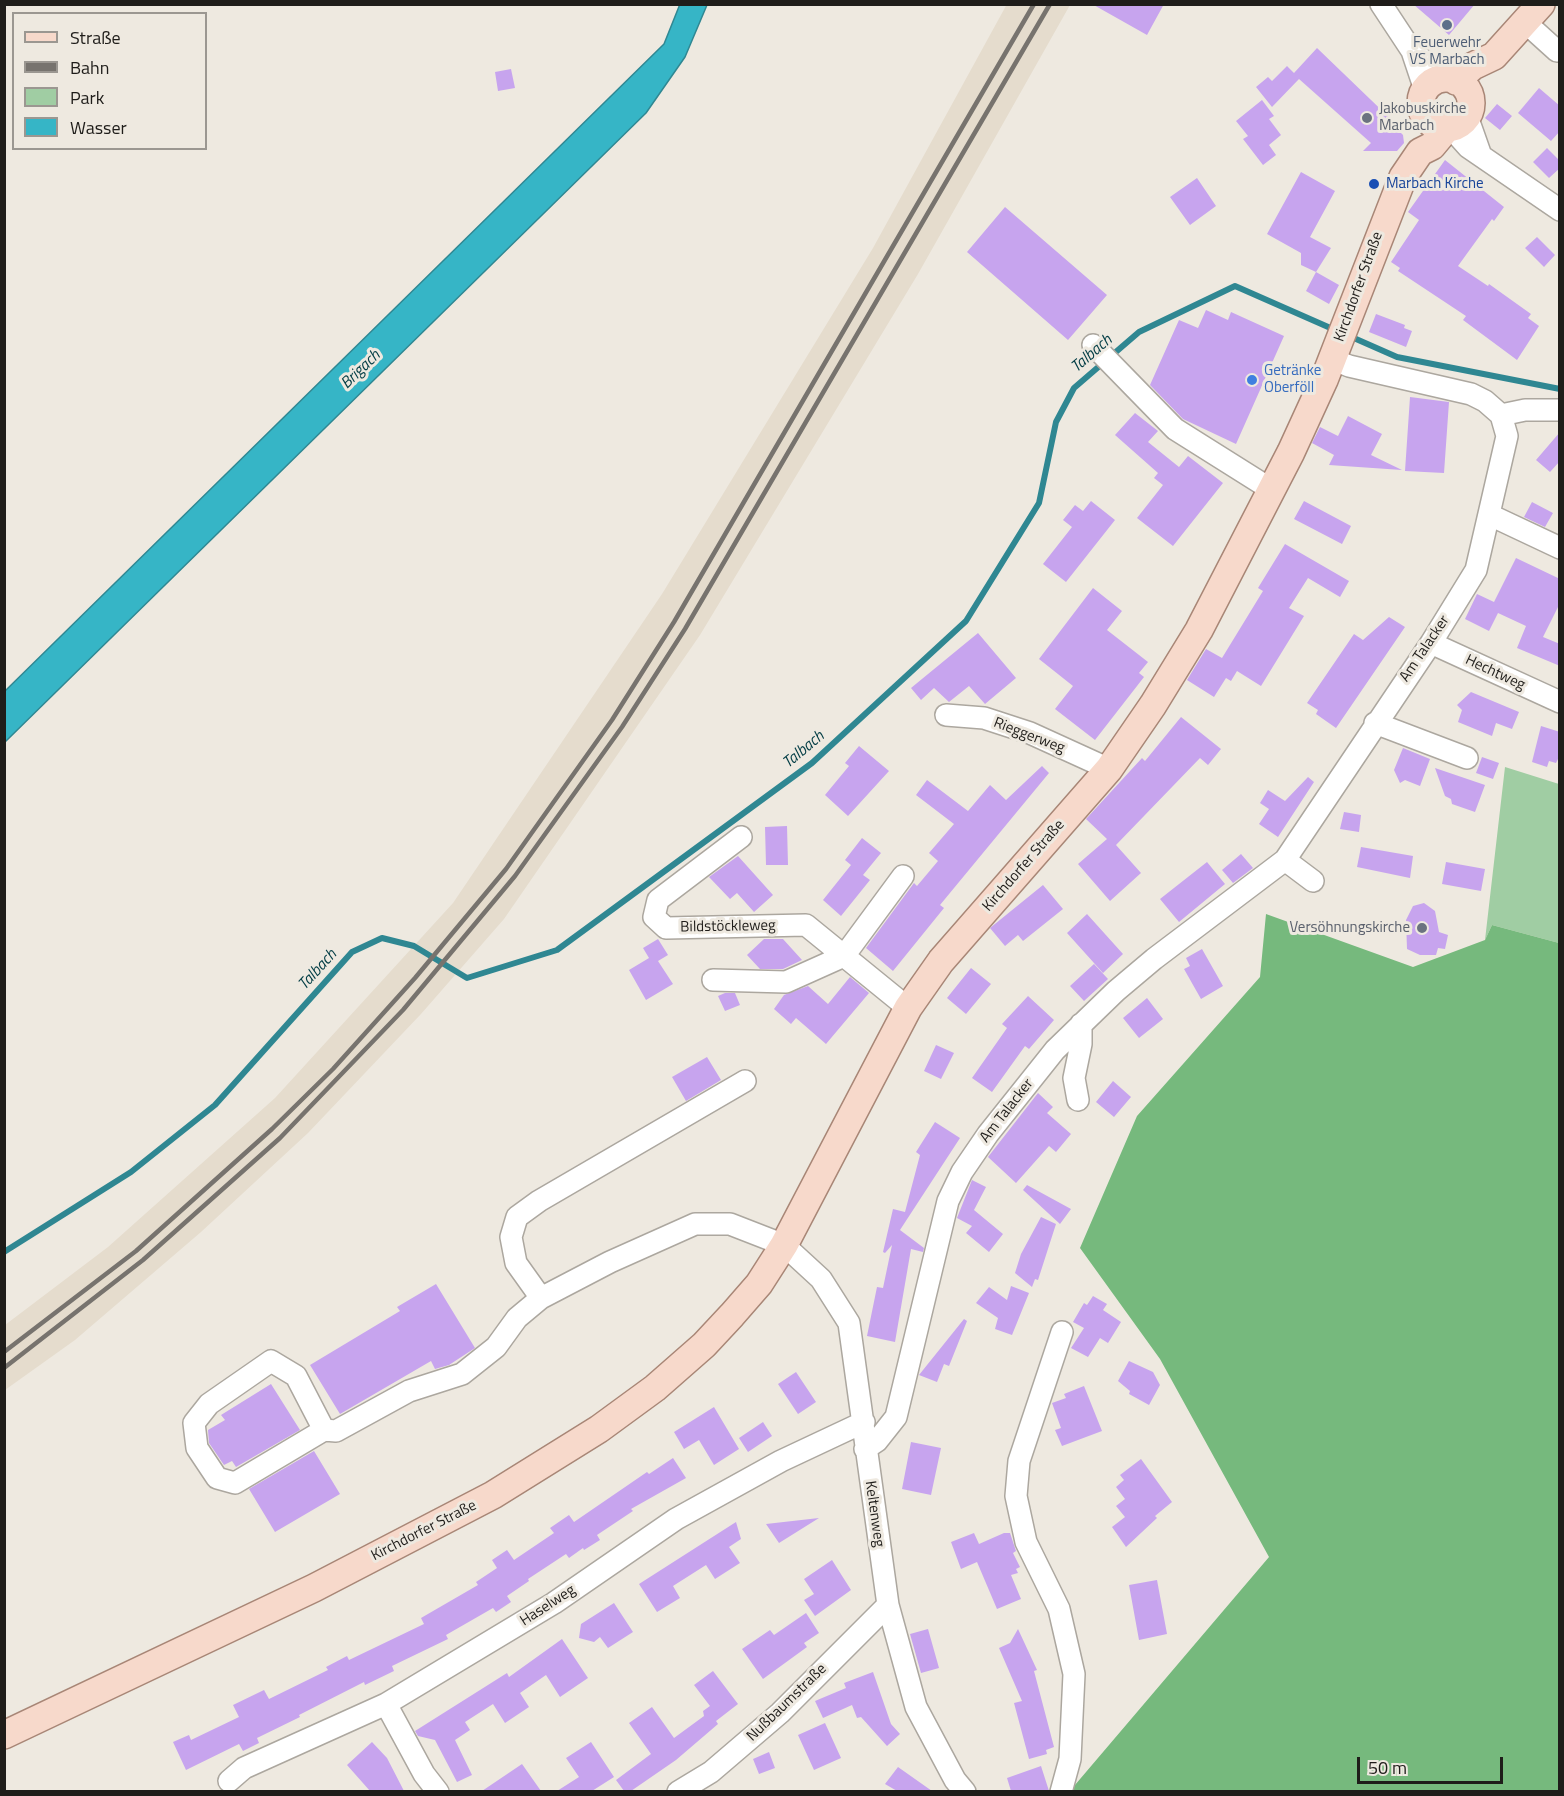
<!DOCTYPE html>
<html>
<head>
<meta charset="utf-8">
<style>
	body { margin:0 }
	#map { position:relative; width:1564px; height:1796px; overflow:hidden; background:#eee9e0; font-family:"Titillium Web",sans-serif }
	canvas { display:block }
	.frame { position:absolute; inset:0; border:6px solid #1f1d1a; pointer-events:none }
	.legend { position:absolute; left:12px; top:12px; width:195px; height:138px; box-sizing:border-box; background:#eee9e0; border:2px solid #9b9791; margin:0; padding:8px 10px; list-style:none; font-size:18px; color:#1f1d1a }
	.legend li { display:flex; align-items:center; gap:12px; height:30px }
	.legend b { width:30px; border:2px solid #9b9791 }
	.scale { position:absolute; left:1357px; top:1757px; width:146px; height:27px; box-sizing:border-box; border:3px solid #1f1d1a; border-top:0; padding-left:8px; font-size:18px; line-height:21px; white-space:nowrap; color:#1f1d1a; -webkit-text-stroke:4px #eee9e0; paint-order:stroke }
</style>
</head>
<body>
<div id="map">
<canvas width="1564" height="1796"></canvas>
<div class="frame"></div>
<ul class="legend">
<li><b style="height:8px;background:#f7d9cb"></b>Straße</li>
<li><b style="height:8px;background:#77736e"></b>Bahn</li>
<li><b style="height:16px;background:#a0cda3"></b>Park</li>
<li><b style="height:16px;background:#36b5c6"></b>Wasser</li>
</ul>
<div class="scale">50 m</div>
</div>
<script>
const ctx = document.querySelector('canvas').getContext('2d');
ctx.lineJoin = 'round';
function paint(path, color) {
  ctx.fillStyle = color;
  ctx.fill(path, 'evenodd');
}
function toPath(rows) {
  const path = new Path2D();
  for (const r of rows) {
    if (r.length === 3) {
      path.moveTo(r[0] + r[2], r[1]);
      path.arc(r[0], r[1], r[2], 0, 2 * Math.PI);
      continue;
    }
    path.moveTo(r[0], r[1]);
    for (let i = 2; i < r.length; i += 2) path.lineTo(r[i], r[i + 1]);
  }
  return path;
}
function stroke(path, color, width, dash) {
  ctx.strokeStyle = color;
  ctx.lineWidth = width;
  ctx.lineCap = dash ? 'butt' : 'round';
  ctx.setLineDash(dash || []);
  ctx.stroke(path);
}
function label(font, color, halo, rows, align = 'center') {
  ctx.font = font + ' "Titillium Web",sans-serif';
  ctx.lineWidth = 6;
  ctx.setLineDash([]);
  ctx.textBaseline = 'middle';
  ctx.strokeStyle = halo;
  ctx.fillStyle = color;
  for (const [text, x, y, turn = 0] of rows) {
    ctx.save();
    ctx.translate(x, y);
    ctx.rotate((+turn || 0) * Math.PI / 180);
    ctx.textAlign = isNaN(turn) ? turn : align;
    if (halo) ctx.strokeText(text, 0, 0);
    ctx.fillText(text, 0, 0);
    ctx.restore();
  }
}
const built = toPath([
	[1007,4,1070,5,918,274,700,635,504,919,421,1014,308,1133,201,1232,75,1340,5,1390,5,1325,108,1247,275,1098,453,903,662,594,873,248]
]);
const green = toPath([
	[1505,767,1559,784,1559,943,1492,925,1485,940]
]);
const forest = toPath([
	[1266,914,1413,967,1485,940,1492,925,1559,943,1559,1791,1069,1792,1269,1557,1160,1359,1080,1248,1137,1116,1260,977]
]);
const water = toPath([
	[680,4,707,5,685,57,646,113,5,742,5,691,664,44,680,4]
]);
const stream = toPath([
	[1347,335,1397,357,1560,389],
	[4,1252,131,1172,215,1105,352,952,382,938,414,946,467,978,557,950,812,763,966,621,1039,503,1056,422,1074,388,1139,332,1235,286,1335,330]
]);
const building = toPath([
	[1092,4,1164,4,1147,35],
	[1413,4,1475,4,1449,35],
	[1317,48,1397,125,1395,127,1403,135,1404,143,1397,151,1363,151,1371,143,1299,79,1272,107,1256,87,1268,77,1272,81,1287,66,1294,73],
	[511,69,515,88,498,91,495,72],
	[1539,88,1560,106,1560,131,1551,141,1518,113],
	[1262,100,1274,116,1269,119,1281,135,1269,145,1276,155,1263,165,1243,139,1248,136,1236,121],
	[1497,104,1512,116,1500,130,1485,118],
	[1547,148,1560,161,1560,168,1549,178,1533,162],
	[1445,160,1504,207,1494,221,1492,219,1458,266,1488,286,1489,284,1531,314,1528,318,1539,326,1517,360,1463,320,1466,316,1398,271,1400,268,1391,262,1419,220,1408,212],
	[1301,172,1335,191,1310,237,1331,248,1316,272,1301,265,1301,253,1267,234],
	[1197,178,1216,206,1190,225,1170,197],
	[1005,207,1107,295,1068,340,967,252],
	[1537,237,1555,255,1544,267,1525,248],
	[1316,272,1339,285,1329,304,1306,291],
	[1206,310,1228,320,1231,312,1284,336,1236,444,1183,419,1150,385,1179,320,1198,328],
	[1376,314,1405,325,1404,328,1412,331,1406,347,1369,332],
	[1410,397,1449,402,1444,473,1405,471],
	[1135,413,1158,431,1148,442,1179,467,1188,456,1223,483,1173,546,1137,518,1163,485,1154,478,1158,473,1115,435],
	[1348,416,1382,434,1371,455,1402,470,1329,465,1334,455,1312,443,1320,427,1338,436],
	[1560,432,1560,461,1550,472,1536,460],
	[1091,501,1115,520,1066,582,1043,564,1072,527,1063,520,1075,505,1083,511],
	[1304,501,1351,526,1342,544,1294,519],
	[1532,502,1553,513,1545,527,1524,517],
	[1285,544,1349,581,1340,597,1308,578,1289,608,1304,616,1261,686,1237,671,1231,681,1226,678,1214,697,1187,680,1206,649,1222,658,1263,591,1258,588],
	[1516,558,1560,579,1560,603,1543,637,1560,644,1560,666,1517,648,1526,626,1498,613,1489,631,1465,619,1477,594,1494,602],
	[1093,588,1122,611,1107,630,1148,662,1139,673,1144,677,1095,740,1055,709,1073,686,1039,659],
	[1389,617,1405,627,1336,728,1316,714,1318,710,1307,703,1354,634,1363,640],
	[978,633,1016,678,985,704,969,686,949,702,934,688,921,700,911,688],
	[1471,692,1519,712,1512,729,1496,723,1492,736,1458,722,1462,710,1457,705],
	[1181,717,1221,749,1208,765,1200,758,1116,845,1141,873,1110,901,1078,864,1107,839,1086,819,1142,758,1145,761],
	[1541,726,1560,732,1560,755,1556,763,1549,761,1547,767,1532,762],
	[859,746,889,771,848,816,825,795,849,766,845,763],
	[1403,748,1430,759,1420,786,1405,780,1400,783,1394,770],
	[1482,757,1499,763,1493,779,1476,773],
	[1042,766,1049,773,940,905,944,908,893,971,866,948,914,883,917,886,938,861,929,853,954,824,916,795,927,780,968,811,990,785,1006,800],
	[1435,768,1485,785,1475,812,1452,804,1451,799,1445,796],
	[1308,777,1314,782,1278,837,1259,824,1269,809,1260,803,1268,790,1285,801],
	[1344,812,1361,815,1359,832,1340,829],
	[787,826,788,865,766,865,765,827],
	[862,838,881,853,863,875,870,880,841,916,823,900,851,865,845,860],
	[1361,847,1413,856,1410,878,1357,867],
	[1241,854,1253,868,1233,883,1222,870],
	[738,856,773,895,754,912,737,893,730,899,709,877],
	[1207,862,1225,884,1179,922,1160,899],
	[1446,862,1485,869,1481,891,1442,884],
	[1043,885,1063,909,1023,941,1018,935,1005,946,990,928],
	[1424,903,1435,911,1439,932,1448,935,1445,949,1438,948,1436,955,1420,955,1407,949,1406,920,1413,906],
	[1087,914,1123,954,1103,973,1067,933],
	[658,939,668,955,658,961,673,984,646,1000,629,970,649,958,643,948],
	[764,939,783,939,802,960,783,969,760,969,747,955],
	[1202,949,1223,986,1201,999,1184,969,1190,966,1186,958],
	[1094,964,1108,979,1084,1001,1070,986],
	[971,968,991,984,966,1014,947,998],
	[850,977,869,993,826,1044,796,1018,791,1024,774,1009,784,995,808,986,828,1004],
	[725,993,735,993,740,1005,725,1011,718,996],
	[1028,996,1054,1020,1029,1049,1025,1046,992,1092,972,1078,1007,1028,1002,1024],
	[1147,998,1163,1019,1139,1038,1123,1018],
	[936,1045,954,1053,941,1079,924,1071],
	[707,1057,721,1080,686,1101,672,1077],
	[1113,1081,1131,1097,1114,1117,1096,1102],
	[1038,1093,1053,1107,1047,1113,1071,1134,1056,1152,1049,1146,1016,1183,988,1157],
	[935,1122,960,1138,900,1230,924,1248,923,1252,911,1249,895,1342,867,1336,877,1287,883,1288,892,1245,885,1253,883,1252,893,1209,905,1212,920,1155,916,1152],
	[972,1180,986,1187,974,1210,1003,1234,989,1252,966,1233,972,1226,957,1218],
	[1027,1185,1071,1209,1060,1224,1023,1190],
	[1041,1217,1056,1224,1038,1280,1035,1279,1032,1287,1015,1273,1021,1254],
	[436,1284,475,1348,449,1365,435,1369,431,1361,340,1414,310,1365,400,1311,397,1307],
	[1011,1286,1029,1293,1012,1335,995,1329,998,1318,976,1303,989,1287,1007,1300],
	[1093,1296,1107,1304,1103,1310,1121,1322,1108,1343,1100,1338,1088,1357,1071,1348,1084,1328,1073,1322,1084,1303,1087,1305],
	[964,1319,967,1321,949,1366,944,1364,937,1382,919,1375],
	[1129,1361,1153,1372,1160,1385,1149,1405,1129,1394,1130,1391,1118,1381],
	[796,1372,816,1402,798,1414,778,1384],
	[271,1384,300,1430,236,1467,232,1461,224,1465,209,1443,208,1430,225,1420,221,1415],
	[1084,1386,1102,1431,1062,1446,1055,1430,1061,1428,1052,1403,1066,1398,1064,1394],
	[714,1407,739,1449,714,1465,699,1440,684,1449,674,1432],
	[763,1422,772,1436,748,1452,739,1438],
	[911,1442,941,1448,931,1495,902,1489],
	[314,1451,340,1494,275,1532,249,1489],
	[673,1458,686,1478,631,1509,633,1511,597,1535,600,1540,584,1550,583,1548,569,1558,566,1554,528,1579,529,1581,507,1596,511,1602,496,1612,493,1608,446,1635,448,1639,392,1666,394,1671,365,1685,364,1682,299,1715,300,1717,257,1738,259,1743,243,1751,239,1744,186,1770,173,1742,189,1735,191,1740,239,1717,233,1705,264,1690,269,1699,328,1670,326,1667,347,1656,349,1660,424,1624,421,1618,478,1585,476,1582,497,1568,492,1560,507,1550,514,1560,554,1533,550,1528,569,1515,574,1522,647,1472,649,1474],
	[1141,1459,1172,1502,1155,1516,1157,1518,1126,1547,1112,1527,1125,1517,1116,1506,1125,1499,1116,1487,1124,1480,1120,1475],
	[819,1518,779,1543,766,1524],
	[736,1522,741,1539,729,1547,740,1563,715,1579,706,1565,673,1586,680,1598,657,1612,639,1584],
	[974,1533,979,1544,1004,1533,1010,1533,1016,1551,1013,1553,1020,1567,1016,1569,1018,1573,1011,1575,1021,1599,997,1609,977,1562,961,1569,951,1542],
	[832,1560,851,1590,815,1616,804,1600,814,1594,804,1579],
	[1157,1580,1167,1634,1139,1640,1129,1585],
	[614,1603,633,1632,608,1648,600,1637,594,1642,579,1638,581,1624],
	[806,1613,819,1633,804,1643,807,1647,763,1679,742,1649,770,1630,774,1635],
	[928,1629,939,1668,921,1673,910,1634],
	[1018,1629,1037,1670,1034,1671,1054,1747,1046,1750,1047,1754,1029,1759,1014,1703,1022,1701,999,1648,1010,1643],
	[562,1639,588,1678,560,1697,546,1675,520,1693,529,1707,505,1723,493,1704,465,1722,470,1730,455,1740,472,1775,457,1782,435,1740,418,1736,415,1731,507,1673,509,1677],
	[713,1671,738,1704,716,1721,718,1724,676,1760,631,1791,624,1791,616,1780,651,1754,629,1723,652,1707,674,1738,704,1716,703,1711,710,1706,694,1685],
	[873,1672,891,1724,900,1734,887,1746,861,1717,857,1718,852,1705,823,1718,815,1701,846,1688,844,1683],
	[825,1723,841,1758,814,1770,798,1735],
	[372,1742,387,1758,404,1791,370,1791,347,1765],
	[591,1742,614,1777,592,1791,557,1791,579,1777,566,1758],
	[769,1752,775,1768,759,1774,753,1759],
	[522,1764,541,1791,482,1791],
	[1041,1766,1049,1791,1011,1791,1007,1778],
	[898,1767,932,1791,897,1791,885,1784]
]);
const minor = toPath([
	[1381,4,1412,51,1425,90],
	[1526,23,1557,51,1560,48],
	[1412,51,1446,79],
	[1467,116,1480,153],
	[1451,128,1468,147,1560,210],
	[1093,345,1175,429,1272,490],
	[1501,415,1525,410,1560,410],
	[1490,515,1560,548],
	[1431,643,1560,702],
	[946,715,984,718,1030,733,1109,769],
	[1375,723,1467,758],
	[741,837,658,900,654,917,666,928,806,925,908,1008],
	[1285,860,1313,881],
	[713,980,786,982,844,956,903,876],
	[1078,1100,1074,1078,1081,1044,1081,1024],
	[541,1298,516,1263,511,1237,517,1217,539,1201,745,1081],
	[324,1430,296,1376,271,1361,209,1404,194,1423,197,1448,217,1478,235,1483,324,1430,336,1431,409,1391,462,1374,496,1347,517,1318,541,1298,610,1262,695,1224,730,1224,784,1245,821,1279,849,1323,888,1605,916,1707,955,1780,965,1792],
	[865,1449,877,1441,896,1417,948,1201,962,1172,988,1134,1055,1050,1116,991,1154,959,1285,860,1431,643,1476,570,1507,436,1501,415,1485,401,1471,394,1349,366,1332,359],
	[386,1704,424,1774,438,1792],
	[229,1781,244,1768,386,1704,554,1603,676,1519,781,1461,864,1422],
	[678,1792,711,1772,780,1713,888,1605],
	[1061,1792,1070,1759,1074,1674,1059,1609,1026,1542,1016,1496,1019,1461,1062,1332]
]);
const major = toPath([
	[1446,103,25],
	[1456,81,1473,66,1494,56,1541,4],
	[4,1735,314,1588,493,1495,599,1429,655,1388,704,1345,732,1315,759,1284,784,1245,908,1008,941,961,1109,769,1153,705,1199,630,1291,452,1324,380,1403,177,1420,152,1432,146,1447,128]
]);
const rail = toPath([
	[4,1352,136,1251,272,1129,333,1069,415,978,506,869,612,720,674,622,1034,4],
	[4,1368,143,1260,280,1138,403,1010,515,876,622,727,685,629,1050,4]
]);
const markers = [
	[1447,25,6,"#5c6f8a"],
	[1367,118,6,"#6b7280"],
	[1374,184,6,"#1a4fb4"],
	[1252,380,6,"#3f7fe0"],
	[1422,928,6,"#6b7280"]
];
const serviceNames = [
	["Feuerwehr",1447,43],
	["VS Marbach",1447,60]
];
const worshipNames = [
	["Jakobuskirche",1379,109],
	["Marbach",1379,126],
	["Versöhnungskirche",1410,928,"right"]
];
const transitNames = [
	["Marbach Kirche",1386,184]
];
const streetNames = [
	["Kirchdorfer Straße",1359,287,-70],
	["Am Talacker",1425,649,-56],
	["Hechtweg",1495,673,25],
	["Rieggerweg",1029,736,21],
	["Kirchdorfer Straße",1024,866,-49],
	["Bildstöckleweg",728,927,-1],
	["Am Talacker",1007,1111,-52],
	["Keltenweg",874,1514,82],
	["Kirchdorfer Straße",424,1531,-27],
	["Haselweg",548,1606,-33],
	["Nußbaumstraße",787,1703,-44]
];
const shopNames = [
	["Getränke",1264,371],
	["Oberföll",1264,388]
];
const waterNames = [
	["Talbach",1092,354,-41],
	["Brigach",361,370,-44],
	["Talbach",804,750,-40],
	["Talbach",318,970,-48]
];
paint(built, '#e5dccd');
paint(green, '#a0cda3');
paint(forest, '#76b97d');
paint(water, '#36b5c6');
stroke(water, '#2f8792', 1.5);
stroke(stream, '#2f8792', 6);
paint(building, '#c7a4ee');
stroke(minor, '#aca79f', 24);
stroke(major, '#a88676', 30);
stroke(minor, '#fff', 21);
stroke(major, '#f7d9cb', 27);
stroke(rail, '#77736e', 4.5);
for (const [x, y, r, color] of markers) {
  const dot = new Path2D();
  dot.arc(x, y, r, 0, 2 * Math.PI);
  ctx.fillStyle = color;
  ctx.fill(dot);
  stroke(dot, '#eee9e0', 2);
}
label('15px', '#4e5e75', '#eee9e0', serviceNames);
label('15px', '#5b616d', '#eee9e0', worshipNames, 'left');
label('15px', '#164399', '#eee9e0', transitNames, 'left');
label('15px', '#1f1d1a', '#eee9e0', streetNames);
label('15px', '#366cbe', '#eee9e0', shopNames, 'left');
label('italic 16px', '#013c44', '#eee9e0', waterNames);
</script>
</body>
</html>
